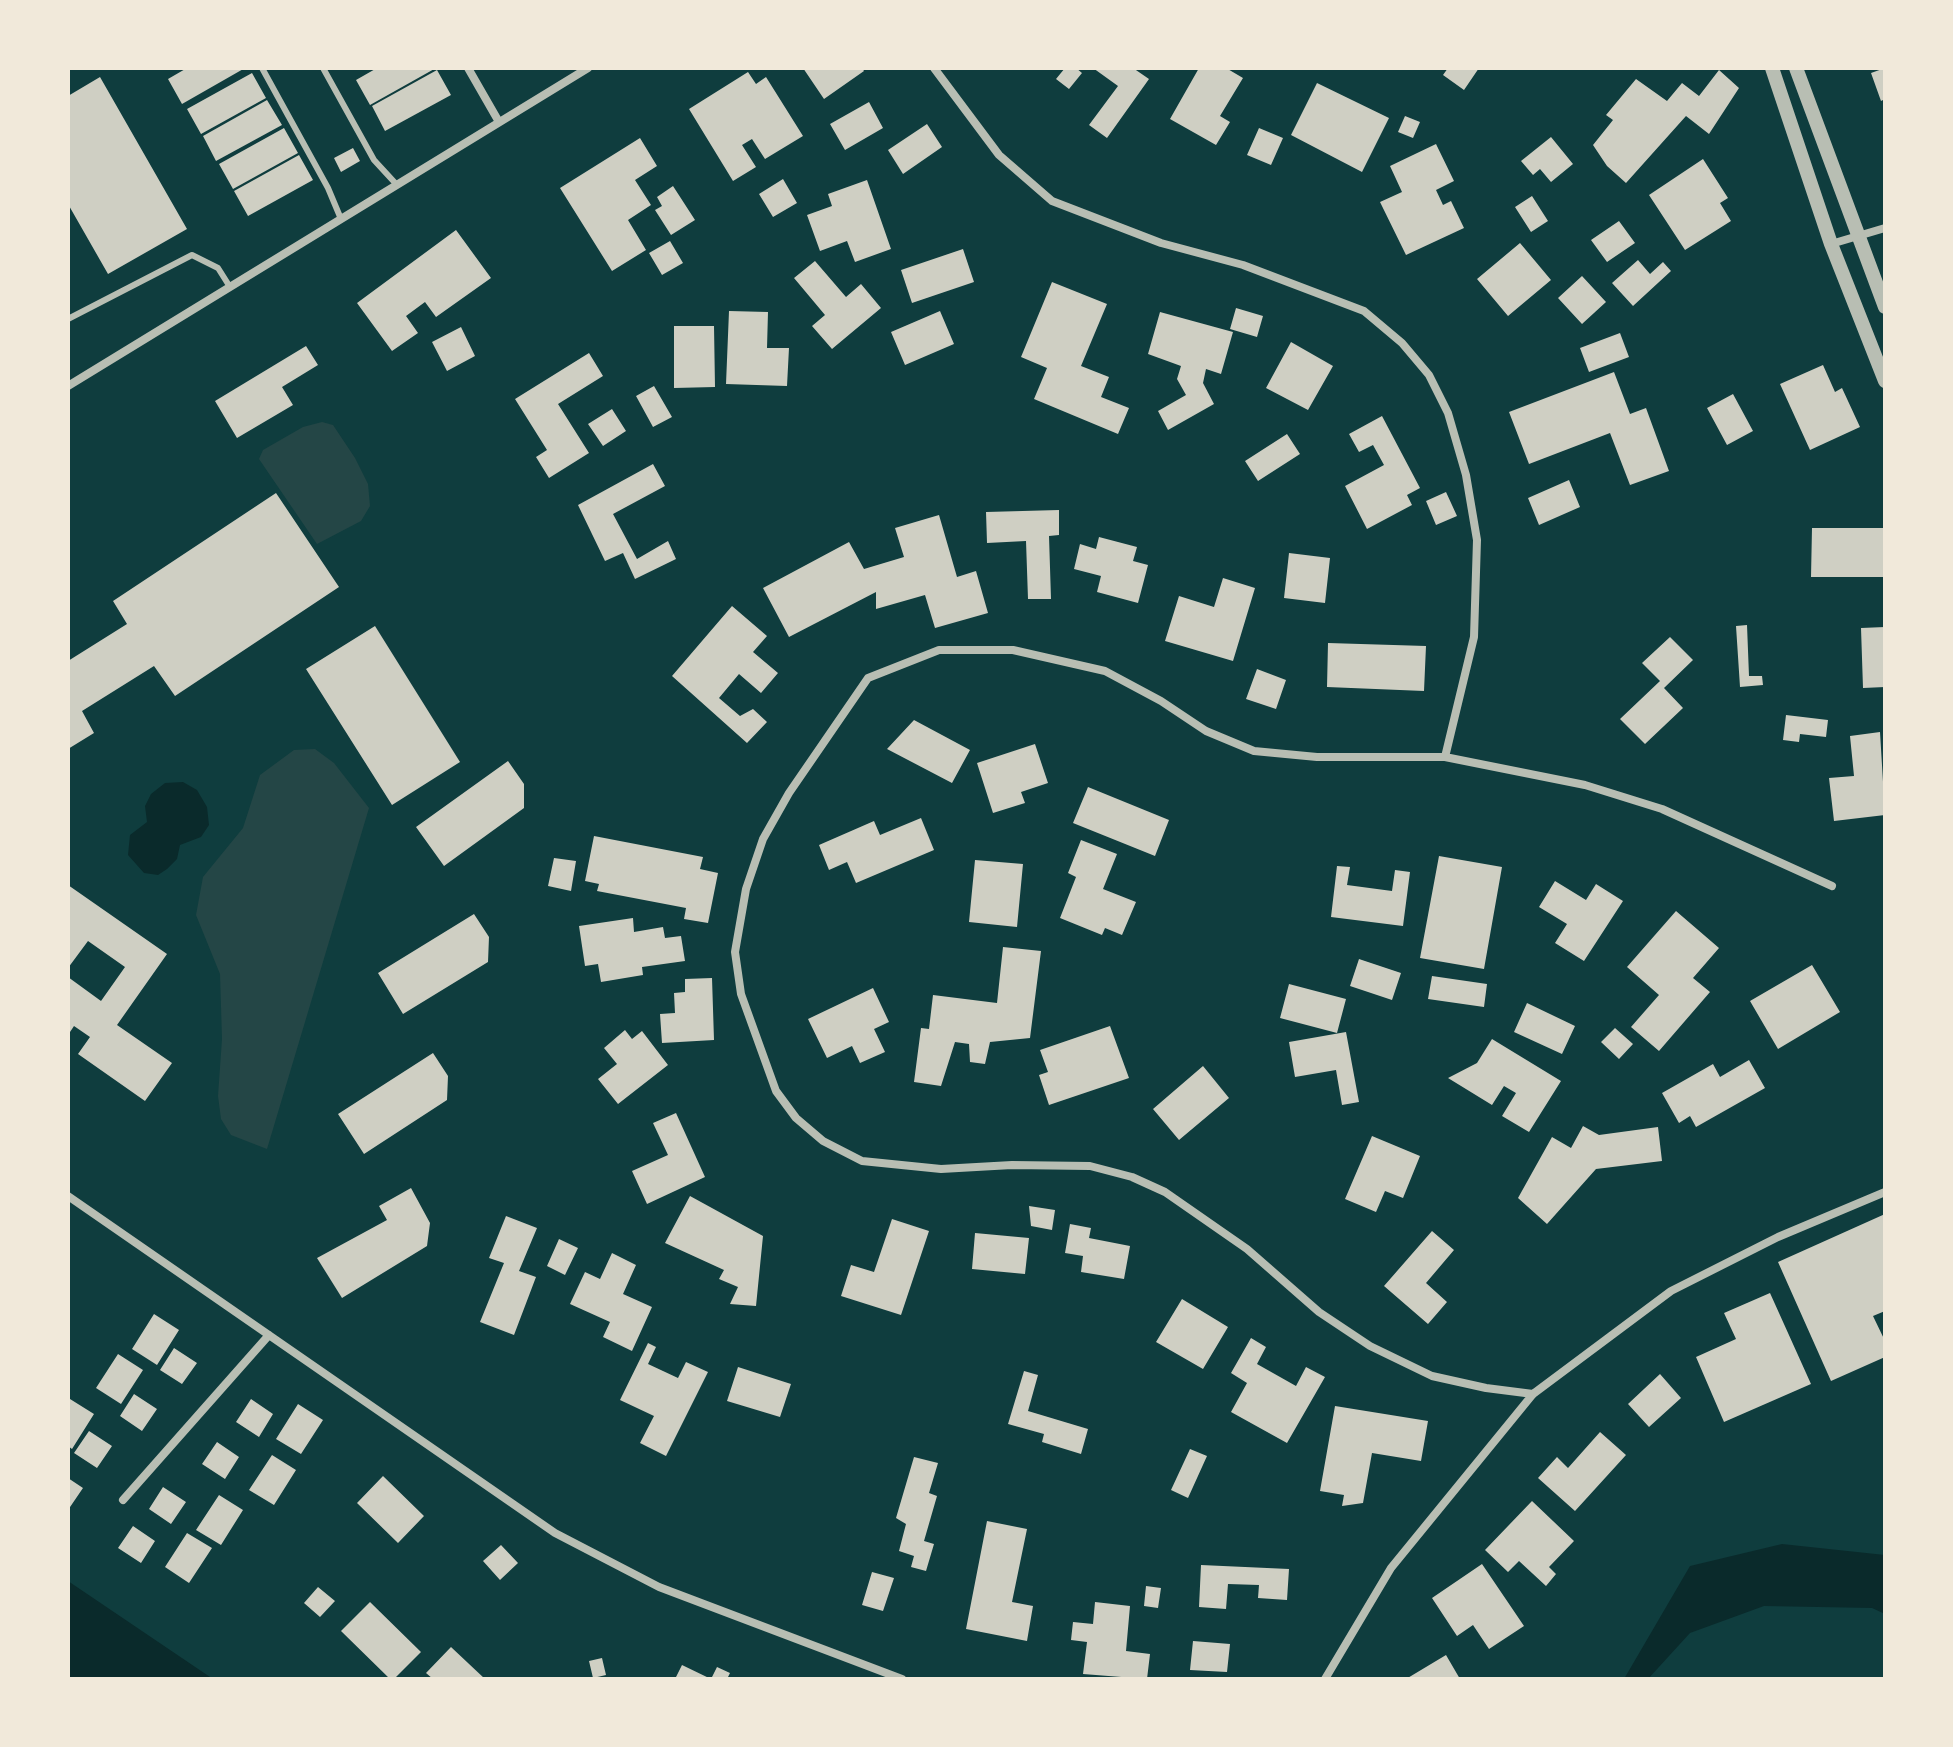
<!DOCTYPE html>
<html>
<head>
<meta charset="utf-8">
<style>
	body { margin:0 }
	#map { position:relative; width:1953px; height:1747px; overflow:hidden; background:#0f3d3e; font-family:"Asap Condensed",sans-serif }
	canvas { display:block }
	.frame { position:absolute; inset:0; border:70px solid #f1e9da; pointer-events:none }
</style>
</head>
<body>
<div id="map">
<canvas width="1953" height="1747"></canvas>
<div class="frame"></div>
</div>
<script>
const ctx = document.querySelector('canvas').getContext('2d');
ctx.lineJoin = 'round';
function paint(path, color) {
  ctx.fillStyle = color;
  ctx.fill(path, 'evenodd');
}
function toPath(rows) {
  const path = new Path2D();
  for (const r of rows) {
    path.moveTo(r[0], r[1]);
    for (let i = 2; i < r.length; i += 2) path.lineTo(r[i], r[i + 1]);
  }
  return path;
}
function stroke(path, color, width, dash) {
  ctx.strokeStyle = color;
  ctx.lineWidth = width;
  ctx.lineCap = dash ? 'butt' : 'round';
  ctx.setLineDash(dash || []);
  ctx.stroke(path);
}
const green = toPath([
	[322,422,333,425,355,458,368,484,370,506,361,521,317,544,259,459,263,450,303,427],
	[315,749,334,763,369,808,267,1149,231,1135,221,1119,218,1096,222,1039,220,974,196,915,203,877,243,828,260,775,294,750]
]);
const water = toPath([
	[183,782,197,790,207,807,209,825,201,837,180,845,177,859,167,869,158,875,144,873,128,855,130,835,147,822,145,806,151,794,165,783],
	[1782,1544,1885,1555,1885,1614,1872,1608,1764,1606,1690,1633,1648,1679,1624,1679,1690,1566],
	[68,1581,213,1679,68,1679]
]);
const building = toPath([
	[187,68,245,68,182,104,168,79],
	[377,68,436,68,370,105,356,80],
	[803,68,862,68,864,71,824,99],
	[1065,68,1076,68,1082,73,1069,89,1056,79],
	[1093,68,1133,68,1149,79,1107,138,1089,125,1118,86],
	[1199,68,1226,68,1243,78,1220,116,1230,122,1216,145,1170,119],
	[1448,68,1479,68,1464,90,1443,75],
	[1885,68,1885,99,1881,101,1871,73],
	[437,70,451,95,385,131,372,106],
	[1719,70,1739,88,1709,134,1686,116,1626,183,1607,166,1593,145,1613,120,1606,115,1636,79,1667,101,1682,83,1699,96],
	[748,72,756,84,766,77,803,136,765,159,752,139,742,145,756,167,733,181,689,109],
	[252,73,266,98,201,134,187,109],
	[100,77,187,229,108,274,68,204,68,96],
	[1317,83,1389,118,1362,172,1291,135],
	[267,100,282,125,216,161,203,136],
	[869,102,883,128,845,150,830,124],
	[1405,116,1420,122,1413,138,1398,132],
	[927,124,942,147,903,174,888,150],
	[284,128,298,153,233,189,219,164],
	[1259,128,1283,138,1271,165,1247,155],
	[1551,137,1573,164,1551,182,1540,169,1533,175,1521,161],
	[640,138,657,166,635,180,651,205,628,220,646,250,612,271,560,188],
	[1436,144,1454,181,1436,190,1443,205,1451,201,1464,228,1406,255,1380,202,1402,192,1390,166],
	[353,148,360,161,341,172,334,158],
	[299,155,313,180,248,216,234,191],
	[1703,159,1728,198,1720,203,1731,221,1685,250,1649,195],
	[783,179,797,203,773,217,759,194],
	[867,180,891,249,855,262,847,241,820,251,807,215,832,206,828,194],
	[673,186,695,220,671,235,655,210,662,206,657,197],
	[1532,196,1548,221,1531,232,1515,207],
	[1619,221,1635,243,1607,262,1591,240],
	[456,230,491,278,436,317,425,302,406,316,418,333,392,351,357,303],
	[670,241,683,263,662,275,649,253],
	[1520,243,1551,280,1508,316,1477,279],
	[963,249,974,282,912,303,901,270],
	[1638,260,1650,274,1663,262,1671,271,1633,306,1612,283],
	[815,261,846,297,861,284,881,308,832,349,812,326,825,315,794,278],
	[1582,276,1606,302,1582,324,1558,298],
	[1052,282,1107,304,1081,366,1109,377,1101,397,1129,408,1118,434,1034,399,1047,368,1021,357],
	[1236,308,1263,316,1257,337,1230,329],
	[729,311,768,312,767,348,789,348,787,386,726,384],
	[940,311,954,344,905,365,891,332],
	[1160,312,1233,332,1221,374,1206,369,1203,383,1214,404,1168,430,1158,411,1186,395,1177,379,1181,366,1148,354],
	[674,326,714,326,715,387,674,388],
	[461,327,475,356,447,371,432,342],
	[1620,333,1629,357,1589,372,1580,348],
	[1291,342,1333,366,1308,410,1266,388],
	[306,346,318,365,282,387,293,405,237,438,215,401],
	[589,353,603,376,558,404,589,453,549,478,536,457,547,450,515,399],
	[1823,365,1835,392,1842,388,1860,427,1810,450,1780,384],
	[1614,372,1630,414,1646,408,1669,471,1630,485,1610,433,1529,464,1509,412],
	[654,386,672,417,653,427,636,396],
	[1733,394,1753,431,1727,445,1707,408],
	[612,409,626,431,603,446,588,424],
	[1382,416,1420,488,1407,495,1412,505,1367,529,1345,486,1384,465,1373,445,1359,452,1349,434],
	[1287,434,1300,454,1258,481,1245,461],
	[653,464,665,486,613,514,637,559,668,541,676,559,635,579,623,553,605,561,578,505],
	[1569,480,1580,507,1539,525,1528,498],
	[1446,492,1457,516,1436,525,1426,501],
	[276,493,339,587,175,696,154,666,82,711,94,733,68,749,68,661,127,624,113,601],
	[1059,510,1059,535,1049,536,1051,599,1028,599,1026,541,987,543,986,512],
	[939,515,957,577,976,571,988,613,935,628,925,595,876,609,876,592,789,637,763,588,849,542,864,569,904,557,895,528],
	[1812,528,1885,528,1885,577,1811,577],
	[1099,537,1137,547,1133,561,1148,565,1138,603,1097,592,1101,576,1074,569,1080,544,1096,549],
	[1289,553,1330,558,1325,603,1284,598],
	[1223,578,1255,588,1233,661,1165,641,1179,596,1214,607],
	[732,606,767,636,753,652,778,673,761,693,739,674,719,698,740,716,753,709,767,722,747,743,672,676],
	[1747,625,1749,676,1762,676,1763,685,1740,687,1736,626],
	[375,626,460,762,392,805,306,669],
	[1885,627,1885,687,1863,688,1861,628],
	[1670,637,1693,660,1664,688,1683,708,1645,744,1620,719,1660,681,1642,663],
	[1328,643,1426,646,1424,691,1327,687],
	[1257,669,1286,680,1276,709,1246,699],
	[1786,715,1828,720,1826,737,1800,734,1799,742,1783,740],
	[914,720,970,750,952,783,887,749],
	[1880,732,1885,815,1834,821,1829,778,1854,776,1850,736],
	[1035,744,1048,783,1021,792,1025,803,993,813,977,763],
	[508,761,524,784,524,808,444,866,416,827],
	[1088,787,1169,820,1155,856,1073,823],
	[921,818,934,850,856,883,847,862,829,870,819,845,874,821,880,835],
	[594,836,703,857,700,869,718,873,708,923,684,919,686,908,597,891,599,884,585,881],
	[1081,840,1117,854,1103,889,1136,902,1122,935,1105,928,1102,935,1060,918,1076,877,1068,873],
	[1439,856,1502,867,1484,969,1420,958],
	[554,858,576,861,571,891,548,886],
	[975,860,1023,864,1017,927,969,922],
	[1337,866,1350,867,1347,885,1392,891,1395,870,1410,872,1403,926,1331,917],
	[1555,881,1586,900,1596,884,1623,901,1584,961,1555,943,1567,924,1539,907],
	[68,885,167,954,117,1025,172,1063,145,1101,78,1054,90,1037,74,1026,68,1035,68,977,101,1001,125,967,88,941,68,968],
	[1676,911,1719,948,1693,978,1710,992,1659,1051,1631,1027,1659,995,1627,967],
	[474,914,489,937,488,962,403,1014,378,973],
	[633,918,634,932,663,927,665,938,681,936,685,961,642,967,643,975,601,982,598,964,585,966,579,926],
	[1003,947,1041,951,1030,1038,990,1042,985,1064,970,1062,969,1044,955,1042,941,1086,914,1082,921,1028,929,1029,933,995,997,1003],
	[1359,959,1401,973,1392,1000,1350,986],
	[1812,965,1840,1012,1778,1049,1750,1001],
	[1432,976,1487,984,1484,1007,1428,999],
	[712,978,714,1040,662,1043,660,1014,675,1013,674,993,685,992,685,979],
	[1289,984,1346,999,1337,1033,1280,1018],
	[873,988,889,1022,874,1029,885,1052,860,1063,852,1046,827,1058,808,1019],
	[1527,1003,1575,1026,1562,1054,1514,1032],
	[1110,1026,1129,1078,1049,1105,1039,1075,1048,1072,1040,1050],
	[1615,1028,1633,1044,1619,1059,1601,1042],
	[625,1030,632,1039,642,1031,668,1065,618,1104,598,1079,617,1064,604,1048],
	[1346,1032,1359,1102,1342,1105,1336,1070,1295,1077,1289,1042],
	[1492,1039,1561,1081,1529,1132,1502,1116,1516,1093,1504,1086,1492,1105,1448,1078,1477,1063],
	[433,1053,448,1076,447,1100,364,1154,338,1114],
	[1749,1060,1765,1088,1696,1127,1690,1116,1679,1123,1662,1093,1713,1064,1720,1077],
	[1203,1066,1229,1098,1179,1140,1153,1109],
	[676,1113,705,1177,647,1204,632,1171,668,1155,653,1123],
	[1583,1126,1599,1135,1658,1127,1662,1161,1596,1169,1547,1224,1518,1198,1552,1137,1571,1148],
	[1372,1136,1420,1156,1403,1198,1385,1191,1376,1212,1345,1199],
	[411,1188,430,1223,427,1246,342,1298,317,1258,387,1220,379,1206],
	[690,1196,763,1236,756,1306,730,1304,738,1287,719,1279,724,1270,665,1243],
	[1029,1206,1055,1210,1052,1230,1031,1226],
	[1885,1214,1885,1311,1873,1316,1885,1341,1885,1357,1831,1381,1778,1262],
	[506,1216,537,1228,519,1271,536,1277,514,1335,480,1322,504,1263,489,1258],
	[892,1219,929,1231,901,1315,841,1296,851,1265,874,1272],
	[1070,1224,1091,1228,1089,1238,1130,1246,1124,1279,1081,1272,1083,1256,1065,1253],
	[1432,1231,1454,1250,1426,1283,1447,1302,1428,1324,1384,1286],
	[975,1233,1029,1238,1025,1274,972,1269],
	[559,1239,578,1248,565,1275,547,1266],
	[612,1253,636,1265,623,1294,652,1307,632,1351,603,1337,610,1322,570,1304,585,1272,600,1279],
	[1770,1293,1811,1384,1724,1422,1696,1357,1736,1339,1724,1313],
	[1182,1299,1228,1327,1203,1369,1156,1342],
	[154,1314,179,1330,157,1365,132,1349],
	[1251,1338,1266,1347,1257,1364,1296,1386,1306,1367,1325,1377,1287,1443,1231,1412,1247,1383,1231,1373],
	[648,1343,656,1347,648,1364,678,1378,686,1362,708,1372,666,1456,640,1443,654,1416,620,1400],
	[174,1348,197,1363,182,1384,160,1370],
	[118,1354,143,1370,121,1404,96,1388],
	[738,1367,791,1384,780,1417,727,1401],
	[1024,1371,1038,1375,1028,1411,1088,1429,1081,1454,1042,1442,1044,1434,1008,1424],
	[1660,1374,1681,1398,1649,1427,1628,1404],
	[134,1394,157,1409,142,1431,120,1416],
	[70,1399,94,1414,72,1449,68,1446],
	[251,1399,273,1414,259,1437,236,1422],
	[298,1404,323,1420,301,1454,276,1439],
	[1335,1406,1428,1421,1421,1461,1372,1453,1363,1503,1342,1506,1344,1495,1320,1491],
	[89,1431,112,1446,97,1468,74,1453],
	[1600,1432,1626,1455,1575,1511,1538,1478,1557,1457,1568,1468],
	[217,1442,239,1457,225,1479,202,1464],
	[1190,1449,1207,1456,1188,1498,1171,1490],
	[272,1455,296,1470,274,1505,249,1490],
	[914,1457,938,1463,929,1493,937,1496,924,1541,934,1544,926,1571,911,1567,914,1556,899,1551,906,1524,896,1518],
	[383,1476,424,1516,398,1543,357,1503],
	[68,1478,83,1488,68,1510],
	[163,1487,186,1502,171,1524,149,1509],
	[219,1495,243,1510,221,1545,196,1530],
	[1532,1501,1574,1541,1549,1567,1556,1574,1546,1586,1519,1561,1508,1572,1485,1550],
	[987,1521,1027,1529,1012,1602,1033,1606,1027,1641,966,1629],
	[133,1526,155,1541,141,1563,118,1548],
	[187,1533,212,1548,189,1583,165,1567],
	[501,1545,518,1563,500,1580,483,1561],
	[1482,1564,1524,1626,1489,1649,1473,1625,1457,1636,1432,1598],
	[1201,1565,1289,1569,1287,1600,1258,1598,1259,1585,1228,1584,1226,1609,1199,1607],
	[872,1572,894,1578,883,1611,862,1605],
	[1146,1586,1161,1588,1158,1608,1144,1606],
	[318,1587,335,1601,320,1617,304,1603],
	[370,1602,421,1652,394,1679,390,1679,341,1631],
	[1095,1602,1130,1606,1126,1651,1150,1654,1147,1679,1083,1674,1087,1642,1071,1640,1073,1622,1093,1624],
	[1193,1641,1230,1644,1227,1672,1190,1670],
	[451,1647,485,1679,433,1679,426,1673],
	[1446,1655,1460,1679,1406,1679],
	[602,1658,606,1675,593,1678,589,1661],
	[682,1665,711,1679,675,1679],
	[717,1667,730,1673,727,1679,711,1679]
]);
const service = toPath([
	[262,68,328,188,341,219],
	[323,68,374,160,397,185],
	[68,319,192,255,218,268,230,287]
]);
const minor = toPath([
	[468,68,499,122],
	[934,68,999,155,1052,201,1161,243,1243,265,1364,311,1402,343,1429,375,1448,413,1466,475,1477,540,1474,637,1445,757],
	[1831,244,1885,228],
	[68,386,588,68],
	[68,1196,555,1533,659,1587,902,1679],
	[1533,1394,1486,1388,1432,1376,1370,1346,1319,1312,1247,1249,1165,1192,1132,1177,1090,1166,1012,1165,941,1169,862,1161,823,1141,796,1118,776,1091,741,994,735,952,746,889,763,839,789,793,868,678,939,650,1013,650,1105,671,1161,701,1206,731,1254,751,1317,757,1445,757,1585,785,1662,809,1832,886],
	[123,1500,269,1335],
	[1325,1679,1391,1568,1533,1394,1671,1291,1778,1237,1885,1192]
]);
const tertiary = toPath([
	[1772,68,1831,244,1885,381],
	[1796,68,1885,307]
]);
paint(green, '#244646');
paint(water, '#0a2a2b');
paint(building, '#cfcfc3');
stroke(service, '#b8beb3', 6);
stroke(minor, '#b8beb3', 8);
stroke(tertiary, '#b8beb3', 14);
</script>
</body>
</html>
